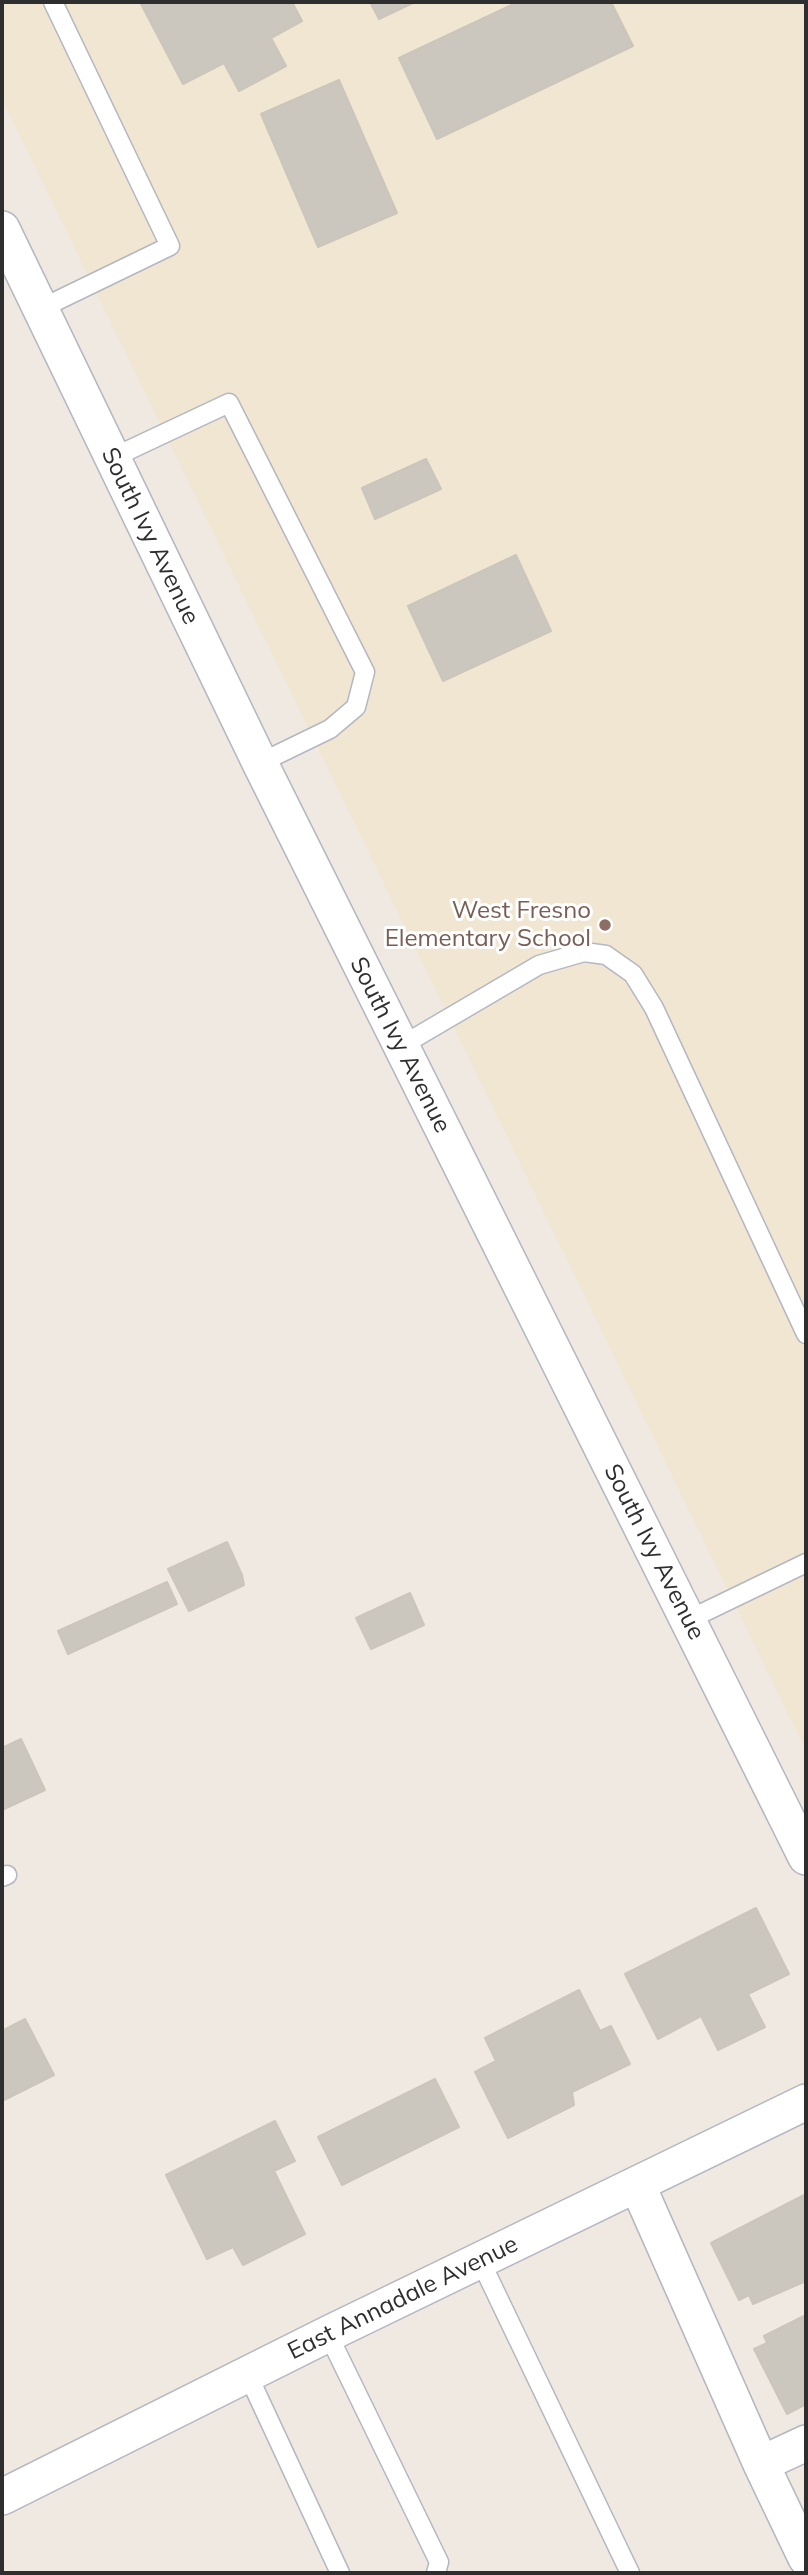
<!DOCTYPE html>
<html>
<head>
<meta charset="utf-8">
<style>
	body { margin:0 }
	#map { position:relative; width:808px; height:2575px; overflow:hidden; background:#efe9e1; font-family:Mulish,sans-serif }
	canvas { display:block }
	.frame { position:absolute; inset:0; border:4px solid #2e2e2e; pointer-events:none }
</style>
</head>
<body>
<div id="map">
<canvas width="808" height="2575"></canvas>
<div class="frame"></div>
</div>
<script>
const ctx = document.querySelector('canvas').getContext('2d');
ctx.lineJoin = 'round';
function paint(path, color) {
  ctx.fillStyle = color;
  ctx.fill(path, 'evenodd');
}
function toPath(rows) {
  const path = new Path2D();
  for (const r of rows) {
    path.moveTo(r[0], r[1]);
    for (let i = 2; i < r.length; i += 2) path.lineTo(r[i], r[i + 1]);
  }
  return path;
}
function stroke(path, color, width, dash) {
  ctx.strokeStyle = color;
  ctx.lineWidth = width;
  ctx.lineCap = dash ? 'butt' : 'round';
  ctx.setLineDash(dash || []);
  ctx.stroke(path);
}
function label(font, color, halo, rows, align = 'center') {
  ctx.font = font + ' Mulish,sans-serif';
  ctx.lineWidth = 6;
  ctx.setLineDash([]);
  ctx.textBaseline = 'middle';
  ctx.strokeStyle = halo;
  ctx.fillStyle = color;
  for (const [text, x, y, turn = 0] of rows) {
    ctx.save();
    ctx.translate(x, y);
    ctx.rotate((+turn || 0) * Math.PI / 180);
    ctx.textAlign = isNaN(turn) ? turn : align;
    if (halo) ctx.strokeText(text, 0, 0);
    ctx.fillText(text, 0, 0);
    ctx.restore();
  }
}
const education = toPath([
	[2,2,806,2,806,1751,2,99]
]);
const building = toPath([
	[140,2,292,2,302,21,271,38,286,66,239,91,224,63,183,84,140,2],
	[370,2,415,2,379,19,370,2],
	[518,2,611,2,633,46,437,139,399,58,518,2],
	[339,80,397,213,318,247,261,114,339,80],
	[426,459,441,489,375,519,362,488,426,459],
	[516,555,551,631,443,681,408,606,516,555],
	[227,1542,242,1575,244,1585,189,1611,168,1569,227,1542],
	[167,1582,177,1604,68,1654,58,1631,167,1582],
	[410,1593,424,1625,371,1649,356,1618,410,1593],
	[21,1739,45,1790,2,1810,2,1748,21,1739],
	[756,1908,789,1974,748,1994,765,2027,718,2050,701,2016,658,2039,625,1974,756,1908],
	[579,1990,600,2031,611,2026,630,2064,572,2092,574,2105,508,2138,475,2072,496,2061,485,2038,579,1990],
	[25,2019,54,2075,2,2101,2,2031,25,2019],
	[435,2079,459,2127,342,2185,318,2137,435,2079],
	[275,2121,295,2161,274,2171,305,2234,243,2265,233,2247,207,2259,166,2175,275,2121],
	[806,2194,806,2281,753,2304,749,2295,739,2300,711,2243,806,2194],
	[806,2315,806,2404,787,2414,754,2349,767,2343,764,2336,806,2315]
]);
const service = toPath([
	[40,309,170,246,53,2],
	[112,458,229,403,365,672,356,707,330,729,260,763],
	[401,1046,539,965,584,952,606,955,633,974,654,1008,806,1334],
	[688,1620,806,1563],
	[2,1877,7,1875],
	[480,2260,630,2573],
	[328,2334,439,2562,436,2573],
	[248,2375,340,2573]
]);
const minor = toPath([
	[2,229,260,763,806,1857],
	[637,2184,761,2464,806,2558],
	[761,2464,806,2443],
	[2,2497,328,2334,806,2102]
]);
const markers = [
	[605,925,7,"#8d6e63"]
];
const streetNames = [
	["South Ivy Avenue",150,536,64],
	["South Ivy Avenue",400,1045,63],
	["South Ivy Avenue",654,1552,63],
	["East Annadale Avenue",403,2298,-26]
];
const educationNames = [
	["West Fresno",591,911],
	["Elementary School",591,939]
];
paint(education, '#f0e6d1');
paint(building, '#cbc7bf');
stroke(building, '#cbc5ba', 2);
stroke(service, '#b4b7c1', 21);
stroke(minor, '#b4b7c1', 38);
stroke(service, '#fff', 18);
stroke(minor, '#fff', 35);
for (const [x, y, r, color] of markers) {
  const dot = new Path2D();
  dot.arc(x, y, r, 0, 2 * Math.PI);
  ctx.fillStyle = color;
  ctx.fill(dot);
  stroke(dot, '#fff', 2.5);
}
label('24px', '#2e2e2e', '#fff', streetNames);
label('24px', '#785e54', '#fff', educationNames, 'right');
</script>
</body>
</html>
